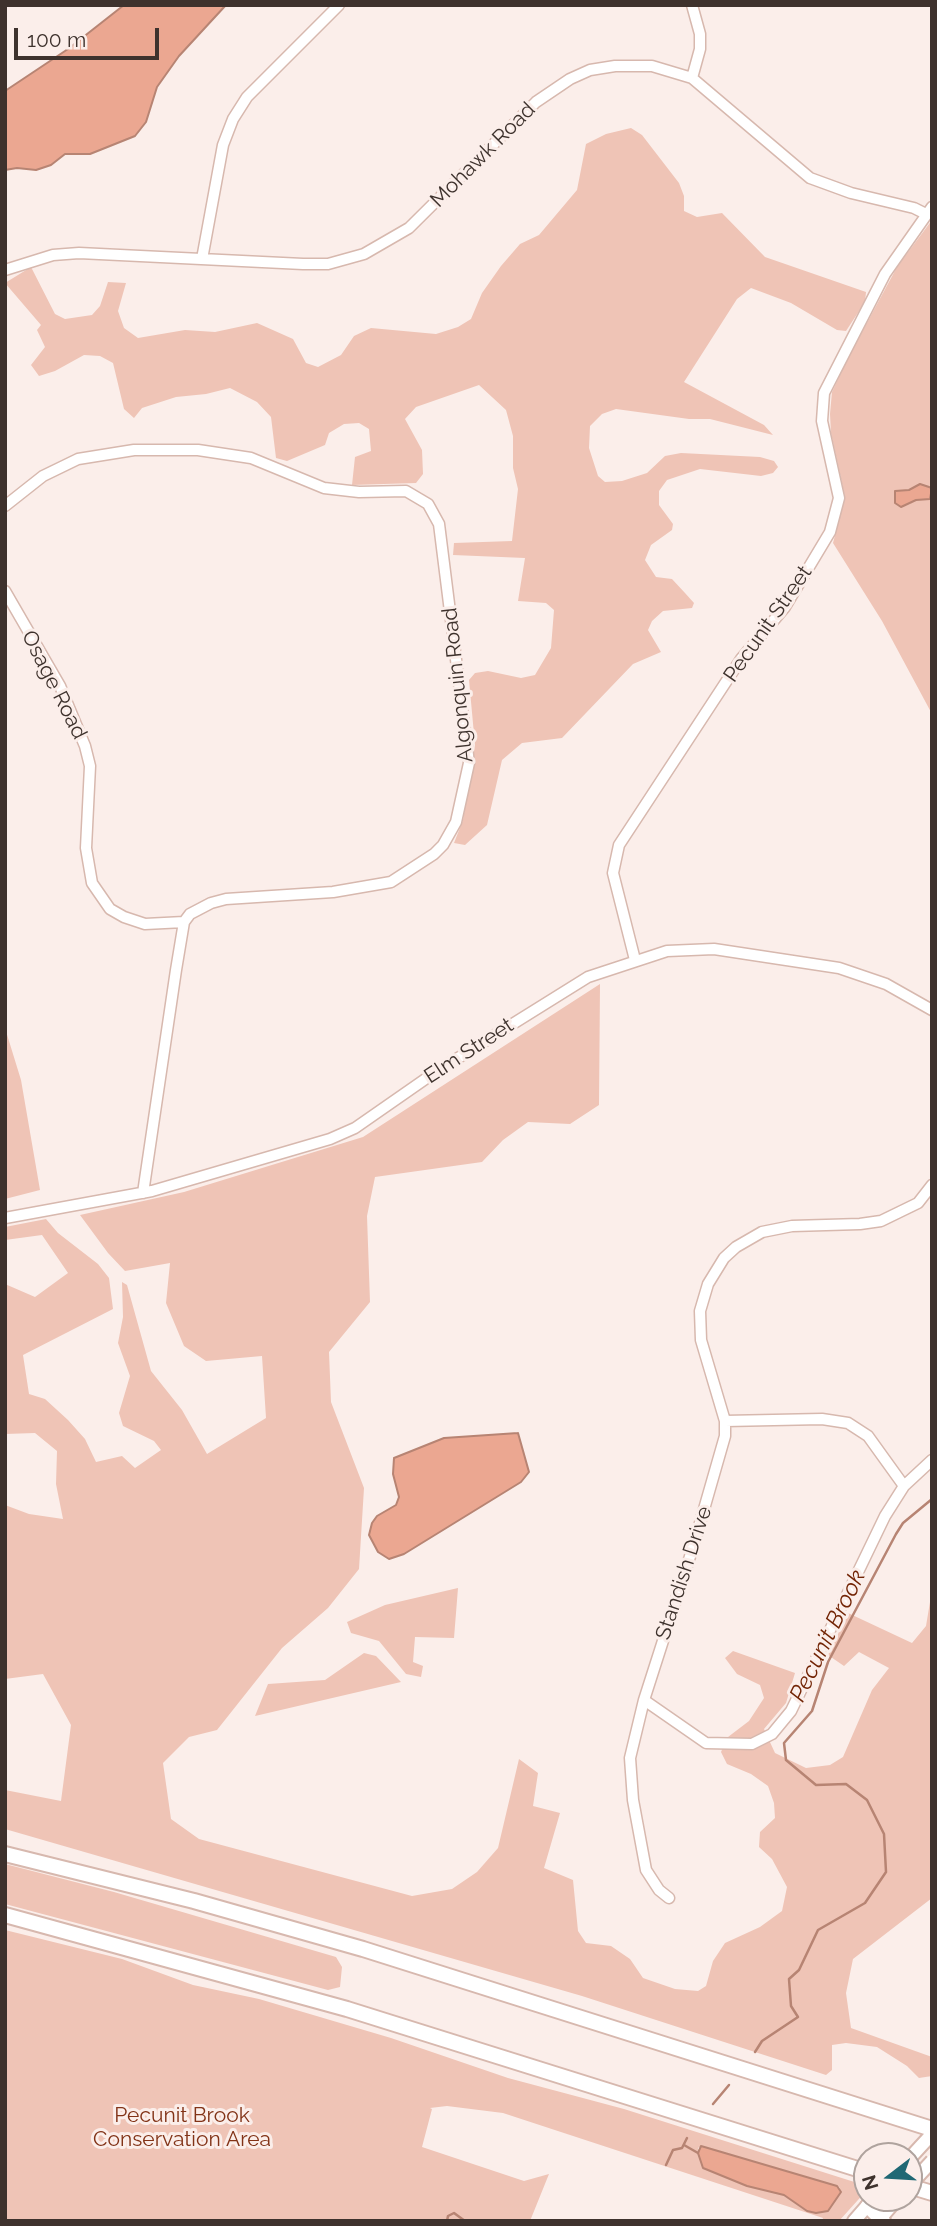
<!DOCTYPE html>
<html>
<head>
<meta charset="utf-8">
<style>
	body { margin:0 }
	#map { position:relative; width:937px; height:2226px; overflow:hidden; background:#fbeeea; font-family:Raleway,sans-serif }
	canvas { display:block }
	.frame { position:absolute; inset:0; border:7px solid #3e322d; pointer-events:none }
	.north { position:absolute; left:853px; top:2142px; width:70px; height:70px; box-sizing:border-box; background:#fbeeea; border:2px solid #afa39e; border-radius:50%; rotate:253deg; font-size:19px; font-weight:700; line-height:28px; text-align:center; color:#3e322d }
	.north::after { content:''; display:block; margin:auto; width:24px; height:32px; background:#1f6874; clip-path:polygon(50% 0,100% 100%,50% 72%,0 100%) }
	.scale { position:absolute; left:14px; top:28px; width:145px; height:32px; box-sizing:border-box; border:4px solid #3e322d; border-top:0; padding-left:9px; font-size:21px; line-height:24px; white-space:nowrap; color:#3e322d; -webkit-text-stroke:5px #fbeeea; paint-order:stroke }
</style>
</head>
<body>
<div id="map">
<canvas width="937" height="2226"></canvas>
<div class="frame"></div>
<div class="north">N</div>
<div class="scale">100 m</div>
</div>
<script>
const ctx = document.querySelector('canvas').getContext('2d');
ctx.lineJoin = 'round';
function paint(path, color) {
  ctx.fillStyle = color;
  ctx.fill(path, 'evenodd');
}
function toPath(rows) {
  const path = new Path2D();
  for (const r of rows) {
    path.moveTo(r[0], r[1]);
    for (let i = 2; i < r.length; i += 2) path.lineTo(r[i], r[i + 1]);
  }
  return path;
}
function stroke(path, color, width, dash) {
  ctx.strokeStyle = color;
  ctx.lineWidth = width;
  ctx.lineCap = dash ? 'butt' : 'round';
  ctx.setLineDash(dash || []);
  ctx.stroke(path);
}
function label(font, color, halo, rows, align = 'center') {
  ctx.font = font + ' Raleway,sans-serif';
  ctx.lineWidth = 6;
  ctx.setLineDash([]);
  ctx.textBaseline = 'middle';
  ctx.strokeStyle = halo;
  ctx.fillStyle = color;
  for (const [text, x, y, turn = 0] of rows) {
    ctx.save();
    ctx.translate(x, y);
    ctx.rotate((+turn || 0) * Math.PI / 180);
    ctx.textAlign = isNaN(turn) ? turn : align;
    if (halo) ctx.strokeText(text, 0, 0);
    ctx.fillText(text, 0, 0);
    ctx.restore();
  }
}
const green = toPath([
	[631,128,642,135,679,183,684,196,684,211,697,217,722,213,765,257,866,292,865,302,846,331,837,330,791,303,751,288,737,299,684,382,764,425,773,435,710,419,689,419,616,409,602,414,590,426,589,448,598,476,605,482,622,481,647,473,665,456,681,453,760,457,774,461,778,467,773,473,761,476,700,469,667,480,659,491,659,505,673,524,672,530,651,545,645,560,656,577,672,579,685,593,694,603,692,608,663,611,652,621,648,630,661,652,633,664,562,738,522,743,502,760,487,825,465,845,454,843,463,820,475,745,469,680,475,673,488,671,521,678,535,675,551,648,554,610,546,603,518,601,525,558,453,555,454,543,512,541,518,489,513,468,513,436,506,410,479,385,416,407,405,419,422,450,423,474,416,483,352,485,355,457,371,451,369,429,359,423,344,424,329,433,325,445,287,461,276,458,271,417,257,402,230,388,206,394,176,397,142,408,134,418,124,409,113,363,100,356,84,355,55,371,39,376,31,365,45,347,37,330,41,325,5,283,31,267,55,314,65,319,92,315,100,306,108,282,126,283,118,311,124,328,138,338,185,330,215,332,257,323,293,339,306,363,318,367,341,355,354,336,371,328,436,334,458,327,471,319,482,293,501,266,520,244,539,235,577,190,586,144,606,134],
	[932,220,932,714,882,621,833,543,845,497,831,433,830,414,832,392,847,360,897,267],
	[600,984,599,1105,570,1124,528,1122,503,1140,482,1162,375,1177,367,1216,370,1302,329,1352,331,1402,364,1488,359,1569,328,1608,282,1648,217,1730,189,1737,163,1763,171,1819,199,1839,412,1896,452,1889,477,1872,498,1848,519,1759,538,1773,533,1806,560,1813,544,1868,573,1880,578,1931,586,1943,611,1946,630,1959,643,1978,675,1989,698,1991,706,1986,713,1961,725,1943,760,1927,782,1911,787,1887,772,1859,759,1847,760,1832,775,1818,774,1803,768,1786,751,1774,727,1764,721,1752,728,1737,749,1721,764,1698,760,1685,737,1674,725,1658,733,1651,795,1673,786,1703,764,1729,775,1753,806,1768,830,1765,843,1757,872,1690,889,1668,859,1652,844,1666,828,1655,848,1613,912,1643,926,1626,932,1590,932,1898,853,1959,846,1993,851,2028,932,2057,932,2076,919,2078,907,2066,877,2047,846,2043,832,2045,832,2070,826,2075,582,1996,5,1829,5,1790,61,1801,71,1725,43,1674,5,1679,5,1505,29,1514,63,1519,56,1484,57,1451,35,1433,5,1434,5,1284,35,1297,68,1273,42,1235,5,1240,5,1227,46,1219,58,1233,98,1264,109,1278,113,1309,23,1355,29,1394,45,1399,68,1420,85,1439,96,1462,122,1456,135,1468,161,1450,154,1441,123,1426,119,1413,130,1376,118,1343,123,1317,122,1282,127,1285,151,1371,182,1410,207,1454,266,1418,262,1356,206,1361,184,1346,166,1303,170,1263,125,1271,108,1253,80,1215,184,1192,363,1137],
	[5,1028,21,1080,40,1190,5,1199],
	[458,1588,454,1638,415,1637,413,1662,423,1666,421,1677,406,1674,379,1641,351,1633,347,1622,385,1605],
	[364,1653,376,1656,401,1682,255,1716,268,1684,325,1680],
	[5,1864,114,1892,336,1957,342,1967,340,1987,328,1990,5,1904],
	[5,1930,122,1959,193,1985,259,1999,391,2038,508,2078,624,2109,867,2186,867,2190,839,2221,822,2221,823,2218,503,2113,447,2106,430,2108,432,2109,422,2147,524,2181,549,2174,530,2221,5,2221],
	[701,2146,837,2186,840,2188,807,2211,784,2195,747,2186,703,2168,698,2148]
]);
const water = toPath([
	[124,5,226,5,179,56,157,87,146,122,135,136,90,154,65,154,51,165,36,170,17,168,5,170,5,91,68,49,124,5],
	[920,484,932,488,930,499,916,500,901,507,895,503,895,491,909,490,920,484],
	[518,1433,529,1472,521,1482,404,1554,389,1559,378,1552,369,1535,372,1523,377,1516,396,1505,399,1497,393,1474,394,1458,444,1438,518,1433],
	[701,2146,837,2186,841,2192,828,2211,816,2213,807,2211,784,2195,747,2186,703,2168,698,2153,701,2146]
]);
const stream = toPath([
	[755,2052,762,2041,798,2017,791,2006,789,1979,799,1970,818,1930,865,1903,886,1872,884,1834,867,1800,846,1784,816,1785,786,1760,784,1743,812,1711,828,1662,896,1534,903,1523,932,1499],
	[713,2104,729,2085],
	[684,2145,698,2153],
	[666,2165,673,2150,682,2148,687,2138],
	[447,2221,448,2216,454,2213,465,2221]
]);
const minor = toPath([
	[692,78,700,49,700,34,692,5],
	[202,259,223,145,233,119,247,97,339,5],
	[5,270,53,255,79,253,303,264,328,264,364,254,409,228,536,102,570,79,590,70,615,66,652,66,692,78,810,178,851,193,914,208,926,214],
	[5,506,43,476,78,459,134,450,198,450,251,458,324,488,359,492,406,491,428,504,439,524,469,763,456,822,443,845,434,854,391,882,333,892,226,899,211,903,190,914,184,922,176,970,143,1193],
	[5,591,60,686,85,746,90,766,86,848,92,883,110,909,124,917,145,924,184,922],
	[635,960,613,873,619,845,741,659,785,607,830,532,839,498,822,421,824,393,885,274,932,207],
	[932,1185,918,1203,881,1221,860,1224,792,1226,762,1232,736,1247,724,1258,708,1284,700,1311,701,1340,725,1421,725,1436,694,1544,644,1700,706,1743,752,1744,772,1734,791,1711,885,1516,904,1486,932,1460],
	[5,1218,152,1191,330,1139,355,1128,434,1073,588,977,667,951,714,949,839,968,886,984,932,1010],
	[725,1421,822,1419,848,1423,868,1436,904,1486],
	[644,1700,630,1758,633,1800,646,1870,659,1890,669,1898]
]);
const major = toPath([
	[909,2159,932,2134],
	[854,2221,874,2198],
	[878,2221,898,2198]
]);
const highway = toPath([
	[5,1854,194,1901,363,1949,932,2129],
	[5,1915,347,2009,867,2172],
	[909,2186,932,2193],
	[868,2206,883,2221]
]);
const majorBridge = toPath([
	[909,2186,932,2161]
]);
const streetNames = [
	["Mohawk Road",483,155,-45],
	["Pecunit Street",768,624,-55],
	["Osage Road",54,685,63],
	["Algonquin Road",458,685,-96],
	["Elm Street",469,1051,-33],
	["Standish Drive",684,1573,-72]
];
const parkNames = [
	["Pecunit Brook",182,2116],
	["Conservation Area",182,2140]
];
const waterNames = [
	["Pecunit Brook",828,1636,-64]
];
paint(green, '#efc4b6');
paint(water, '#eba791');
stroke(water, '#b78473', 2);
stroke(stream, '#b78473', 2.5);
stroke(minor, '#d7b8ae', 13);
stroke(major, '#d7b8ae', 16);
stroke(highway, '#d7b8ae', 18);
stroke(minor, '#fff', 10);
stroke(major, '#fff', 12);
stroke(highway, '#fff', 14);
stroke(majorBridge, '#d7b8ae', 16, []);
stroke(majorBridge, '#fff', 12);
label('21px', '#3e322d', '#fbeeea', streetNames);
label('21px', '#823317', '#fbeeea', parkNames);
label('italic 23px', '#722405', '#fbeeea', waterNames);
</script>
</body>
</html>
